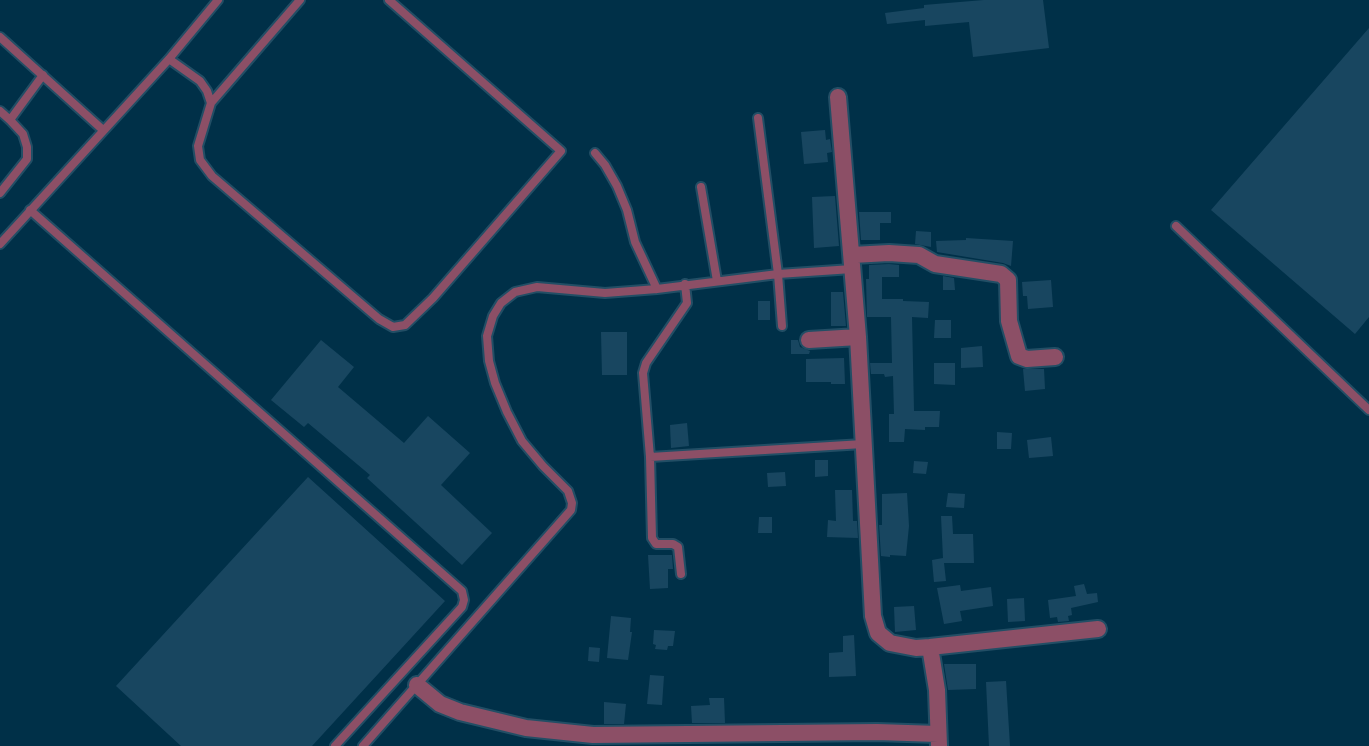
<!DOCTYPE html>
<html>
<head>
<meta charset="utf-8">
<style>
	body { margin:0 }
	canvas { display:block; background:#003048 }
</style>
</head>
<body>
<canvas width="1369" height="746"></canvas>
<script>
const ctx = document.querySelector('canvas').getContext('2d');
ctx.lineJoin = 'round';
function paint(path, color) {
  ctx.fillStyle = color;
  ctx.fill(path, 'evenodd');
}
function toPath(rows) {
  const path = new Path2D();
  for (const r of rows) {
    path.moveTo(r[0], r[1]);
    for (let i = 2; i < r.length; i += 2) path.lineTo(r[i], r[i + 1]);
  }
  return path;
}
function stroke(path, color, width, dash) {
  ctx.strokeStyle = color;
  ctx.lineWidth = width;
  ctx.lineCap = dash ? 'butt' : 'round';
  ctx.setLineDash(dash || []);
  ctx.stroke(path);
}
const building = toPath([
	[984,0,1043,0,1049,48,973,57,969,22,925,26,925,20,887,24,885,13,924,8,924,5],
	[1369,28,1369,317,1355,334,1211,210],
	[825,130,826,140,830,139,832,152,827,153,828,162,804,164,801,132],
	[835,196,839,246,814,248,812,197],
	[859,212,891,212,891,223,880,223,880,240,861,240],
	[916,231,931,232,931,247,915,244],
	[966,238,1013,241,1011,266,1003,263,937,252,936,241,966,240],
	[889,264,899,265,899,277,882,277,882,299,903,299,903,301,929,302,928,318,912,317,914,411,940,411,939,427,925,427,925,430,905,429,904,442,889,442,889,414,894,414,893,376,885,377,884,374,871,374,870,363,892,363,891,317,867,317,866,279,869,279,869,265],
	[943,276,954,278,955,290,943,290],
	[1051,280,1053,307,1028,309,1027,296,1023,296,1022,282],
	[831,292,843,292,846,326,831,326],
	[758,301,770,301,770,320,758,320],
	[935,320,951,320,951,338,934,338],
	[601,332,627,332,627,375,602,375],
	[321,340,354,367,338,387,404,443,428,416,470,453,441,485,492,533,462,565,367,478,370,475,308,423,304,427,271,400],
	[791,340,798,340,800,347,810,351,809,354,791,354],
	[982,346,983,367,961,368,961,348],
	[844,358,845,384,831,384,831,382,806,382,806,359],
	[934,363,955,363,955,385,934,384],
	[1023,369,1044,369,1045,389,1025,391],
	[687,423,689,446,671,448,670,425],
	[997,432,1012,433,1011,449,997,449],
	[1051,437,1053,456,1029,458,1027,440],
	[815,460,828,460,828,476,815,477],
	[914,461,928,462,926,474,913,473],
	[785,472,786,486,768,487,767,473],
	[308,477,445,601,312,746,181,746,116,686],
	[835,490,852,490,853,521,857,521,858,538,827,537,828,520,836,521],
	[907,493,909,526,906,556,890,555,890,557,881,556,879,525,882,525,882,494],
	[948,493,965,494,964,508,946,507],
	[941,516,952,516,953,534,973,534,974,563,944,563,946,581,934,582,932,560,943,558],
	[759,517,772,517,772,533,758,533],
	[648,555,672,555,673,569,668,569,668,588,650,589],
	[1084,584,1087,594,1097,593,1098,602,1071,608,1072,615,1068,616,1069,621,1058,622,1057,617,1050,618,1048,600,1076,596,1074,586],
	[960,585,961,591,991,587,993,606,960,611,962,621,944,624,937,588],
	[1024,598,1025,621,1008,622,1007,599],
	[914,606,916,630,895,632,894,607],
	[611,616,631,618,630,632,632,632,628,660,607,658],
	[654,630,675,631,673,646,668,646,667,650,655,649,656,645,653,644],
	[854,635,856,676,829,677,829,653,843,652,843,636],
	[589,647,600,648,599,662,588,661],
	[944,664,976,664,976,689,948,690],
	[650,675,664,676,662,705,647,704],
	[1006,681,1010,746,989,746,986,682],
	[709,698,724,698,725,723,692,723,691,706,710,705],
	[604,702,626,704,624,724,604,724]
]);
const lane = toPath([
	[0,37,103,130],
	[169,59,200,81,207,91,211,103,198,146,200,160,212,176,379,319,393,327,405,325,433,298,561,151,389,0],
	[211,103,300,0],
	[0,111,10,120],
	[758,118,778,274,782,326],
	[595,153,605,165,617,186,627,210,635,242,657,289],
	[701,187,717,281],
	[0,193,27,159,27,147,23,134,10,120,43,75],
	[30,210,462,591,464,600,462,607,335,746],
	[1176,226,1369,410],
	[0,244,169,59,218,0],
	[650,457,863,444],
	[681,574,678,547,673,544,656,544,652,538,650,457,643,373,646,363,687,303,685,284],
	[363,746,571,510,572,503,568,491,543,466,522,441,507,412,495,383,489,361,487,336,493,316,501,303,515,292,537,287,605,293,657,289,778,274,852,269]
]);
const street = toPath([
	[838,97,858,337,873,616,878,633,890,643,916,648,930,647,937,690,939,746],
	[852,255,889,253,919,255,935,264,1001,274,1008,280,1009,321,1019,356,1027,359,1055,357],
	[809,340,858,337],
	[930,647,1098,629],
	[417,685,440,704,460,712,526,728,593,735,877,732,938,734]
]);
paint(building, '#184660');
stroke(lane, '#224e65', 12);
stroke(street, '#224e65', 20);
stroke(lane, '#8c4f66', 8);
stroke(street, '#8c4f66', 16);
</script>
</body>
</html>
